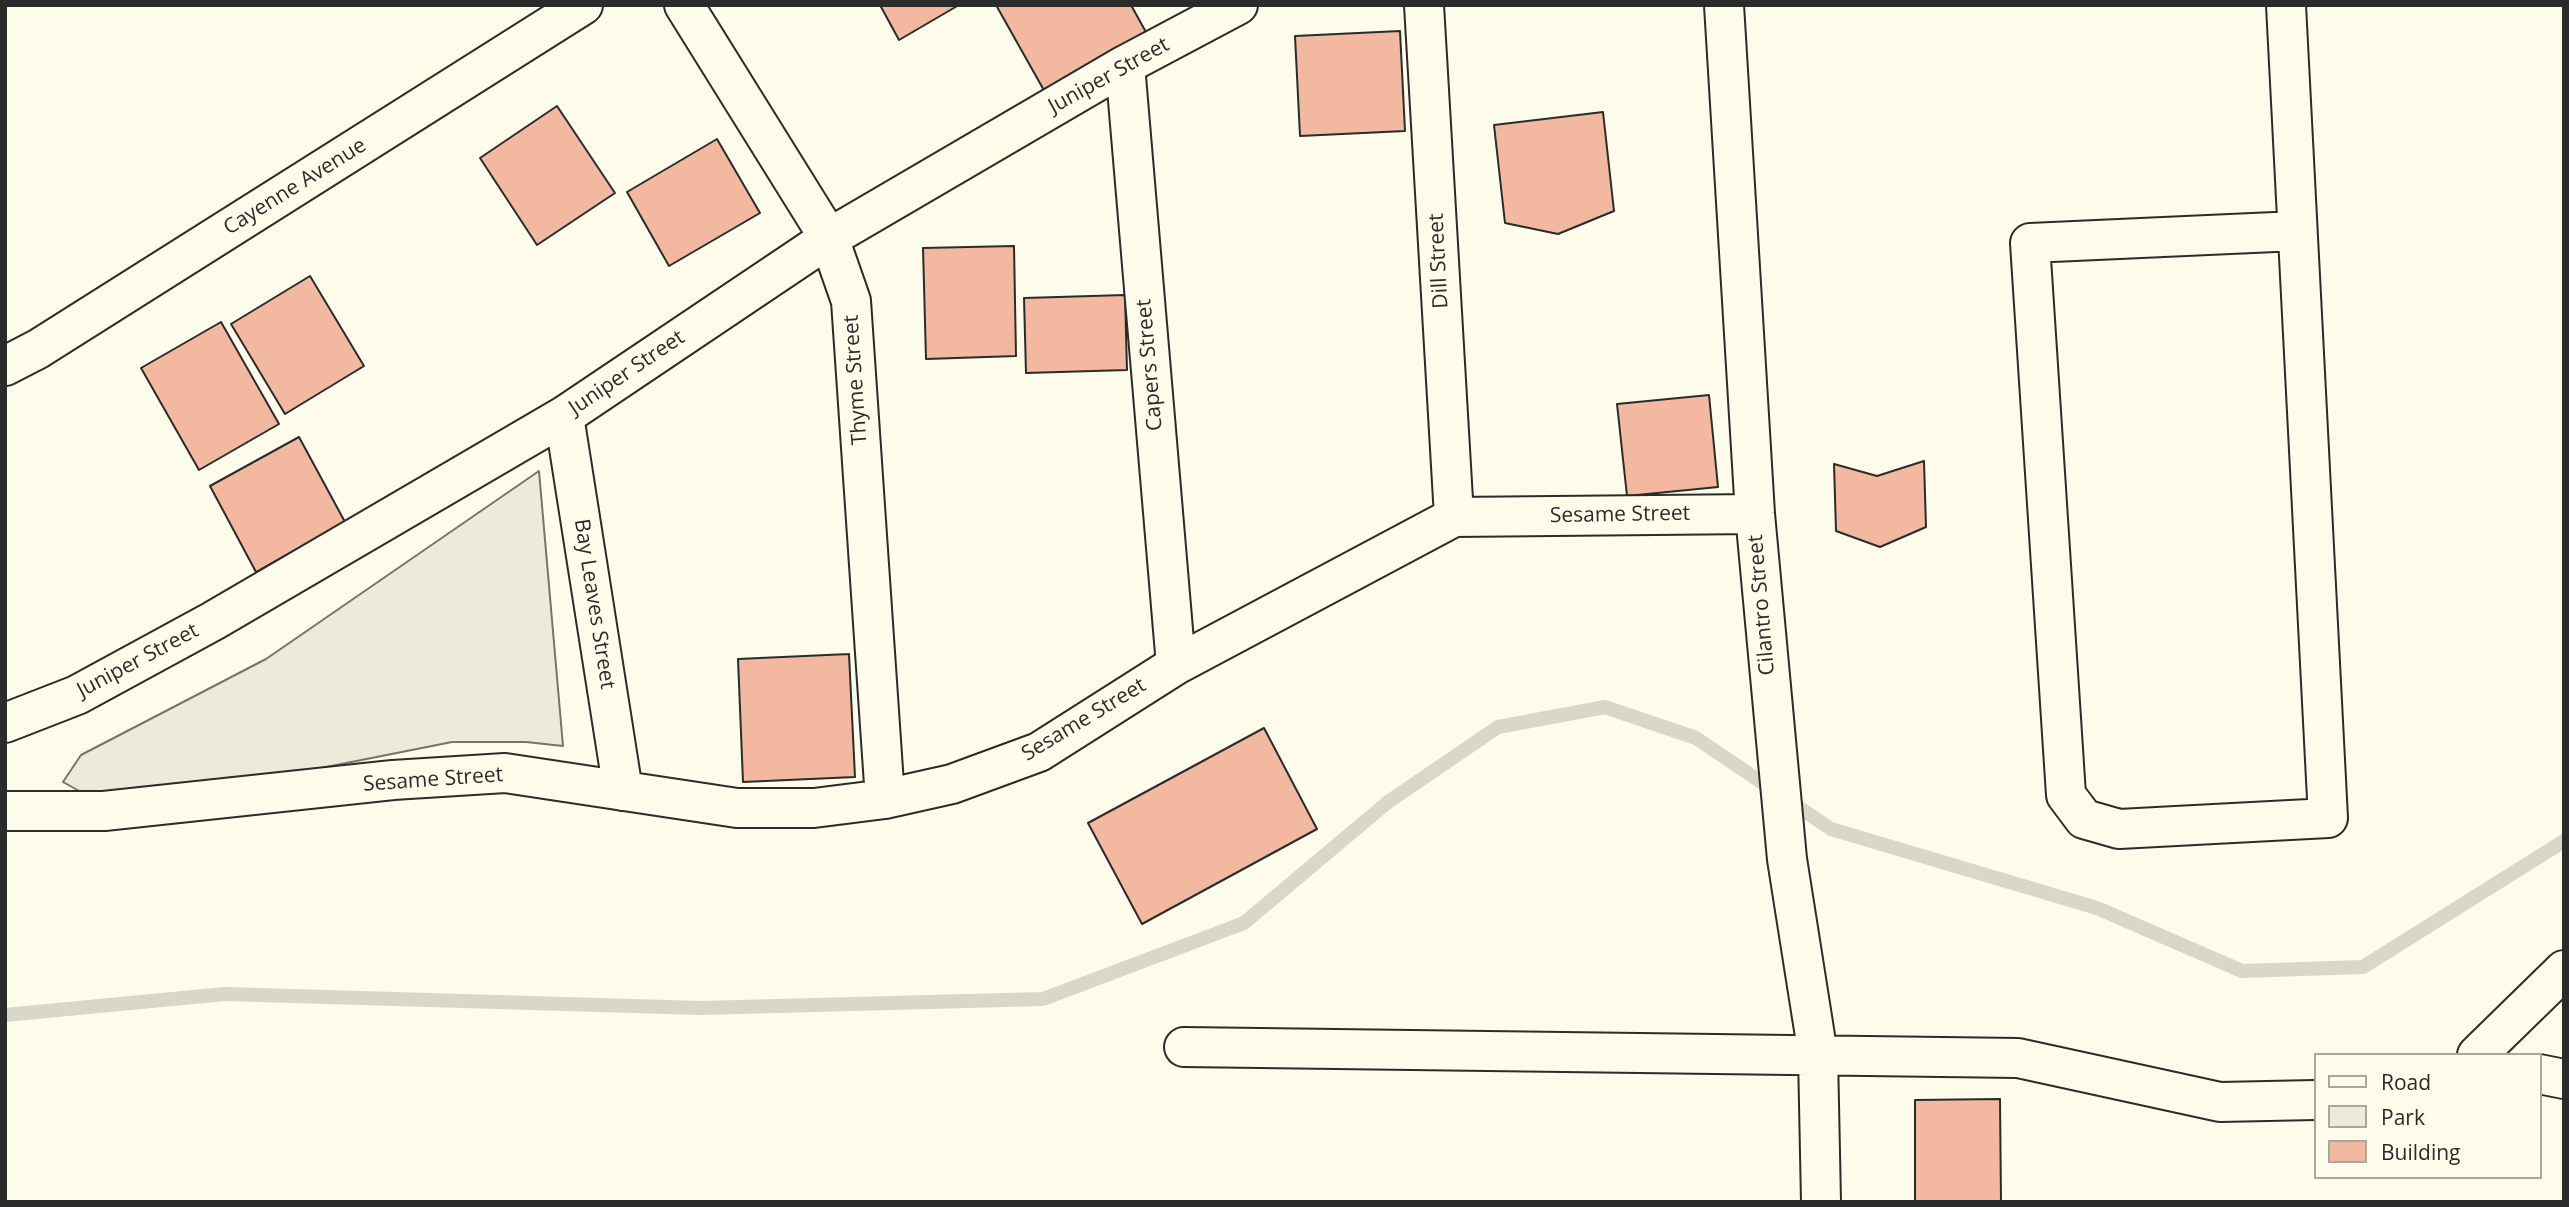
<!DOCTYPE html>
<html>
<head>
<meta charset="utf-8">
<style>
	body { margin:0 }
	#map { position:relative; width:2569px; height:1207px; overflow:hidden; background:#fdfbea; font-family:"Open Sans",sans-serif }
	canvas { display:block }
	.frame { position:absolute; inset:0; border:7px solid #2b2b2b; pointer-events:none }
	.legend { position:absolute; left:2314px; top:1053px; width:228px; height:126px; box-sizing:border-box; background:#fdfbea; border:2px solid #a9a89e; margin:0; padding:9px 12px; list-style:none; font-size:21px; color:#2b2b2b }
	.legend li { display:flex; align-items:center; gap:14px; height:35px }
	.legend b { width:35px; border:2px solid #a9a89e }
</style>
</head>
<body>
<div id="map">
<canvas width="2569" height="1207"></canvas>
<div class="frame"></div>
<ul class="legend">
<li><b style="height:9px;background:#fdfbea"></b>Road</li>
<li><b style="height:19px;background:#ecebdb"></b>Park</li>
<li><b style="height:19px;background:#f2b8a0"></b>Building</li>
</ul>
</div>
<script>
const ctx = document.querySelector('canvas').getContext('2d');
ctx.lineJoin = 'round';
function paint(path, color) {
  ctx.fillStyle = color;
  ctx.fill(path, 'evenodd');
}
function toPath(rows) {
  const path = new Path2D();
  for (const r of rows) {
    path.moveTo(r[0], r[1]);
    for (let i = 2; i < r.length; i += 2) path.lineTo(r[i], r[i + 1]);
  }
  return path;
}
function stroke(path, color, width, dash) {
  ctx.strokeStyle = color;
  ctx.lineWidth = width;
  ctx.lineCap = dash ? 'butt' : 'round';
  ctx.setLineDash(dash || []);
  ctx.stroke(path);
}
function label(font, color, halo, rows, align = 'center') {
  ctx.font = font + ' "Open Sans",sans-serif';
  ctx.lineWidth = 5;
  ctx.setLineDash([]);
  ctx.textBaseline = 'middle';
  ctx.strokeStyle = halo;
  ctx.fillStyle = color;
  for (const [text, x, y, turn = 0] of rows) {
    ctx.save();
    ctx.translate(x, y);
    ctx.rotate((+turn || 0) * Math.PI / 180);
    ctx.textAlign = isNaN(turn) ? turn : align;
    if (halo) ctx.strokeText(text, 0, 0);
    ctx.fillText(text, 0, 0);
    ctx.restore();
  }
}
const green = toPath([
	[539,471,563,746,526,742,452,742,286,775,90,797,63,782,81,755,266,659,539,471]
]);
const stream = toPath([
	[5,1015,225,994,701,1008,1043,999,1244,923,1388,802,1498,727,1605,707,1696,738,1831,829,2097,908,2242,971,2363,967,2564,841]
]);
const building = toPath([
	[880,5,959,5,899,40,880,5],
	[996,5,1131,5,1152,43,1050,101,996,5],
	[1400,31,1405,131,1300,136,1295,36,1400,31],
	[557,106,615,193,537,245,480,158,557,106],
	[1603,112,1614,211,1558,234,1505,223,1494,125,1603,112],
	[717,139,760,213,669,266,627,192,717,139],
	[1014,246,1016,356,926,359,923,248,1014,246],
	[310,276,364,366,285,414,231,324,310,276],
	[1125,295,1127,370,1026,373,1024,298,1125,295],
	[221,322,279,424,199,470,141,368,221,322],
	[1709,395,1718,487,1627,496,1617,404,1709,395],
	[299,437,345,522,256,572,210,486,299,437],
	[1924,461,1926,527,1880,547,1836,531,1834,464,1877,476,1924,461],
	[849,654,855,777,743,782,738,659,849,654],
	[1264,728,1317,829,1142,924,1088,823,1264,728],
	[2000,1099,2001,1201,1915,1201,1915,1100,2000,1099]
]);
const street = toPath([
	[684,5,829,238,851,301,885,799],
	[1424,5,1454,517],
	[1724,5,1755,514,1787,859,1818,1055,1821,1202],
	[2286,5,2328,818,2119,829,2084,819,2066,795,2030,243,2297,231],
	[1125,65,1176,665],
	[5,366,38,349,583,5],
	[564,416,623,791],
	[5,723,77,695,213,621,564,416,829,238,1125,65,1238,5],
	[5,811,104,811,393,780,505,773,737,808,814,808,885,799,952,784,1039,752,1176,665,1454,517,1755,514],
	[1184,1047,2018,1058,2220,1102,2315,1100],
	[2477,1055,2564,970],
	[2539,1074,2564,1079]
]);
const streetNames = [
	["Juniper Street",1109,76,-29],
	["Cayenne Avenue",295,187,-32],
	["Dill Street",1439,261,-93],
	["Capers Street",1150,365,-95],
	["Juniper Street",627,373,-34],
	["Thyme Street",856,380,-94],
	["Sesame Street",1620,515,-1],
	["Bay Leaves Street",594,604,81],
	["Cilantro Street",1762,605,-95],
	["Juniper Street",138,661,-28],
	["Sesame Street",1084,720,-31],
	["Sesame Street",433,780,-4]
];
paint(green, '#ecebdb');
stroke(green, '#74746e', 2);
stroke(stream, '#d8d7c9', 14);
paint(building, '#f2b8a0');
stroke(building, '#2b2b2b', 2);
stroke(street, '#2b2b2b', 42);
stroke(street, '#fdfbea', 38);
label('21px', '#2b2b2b', '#fdfbea', streetNames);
</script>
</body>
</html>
